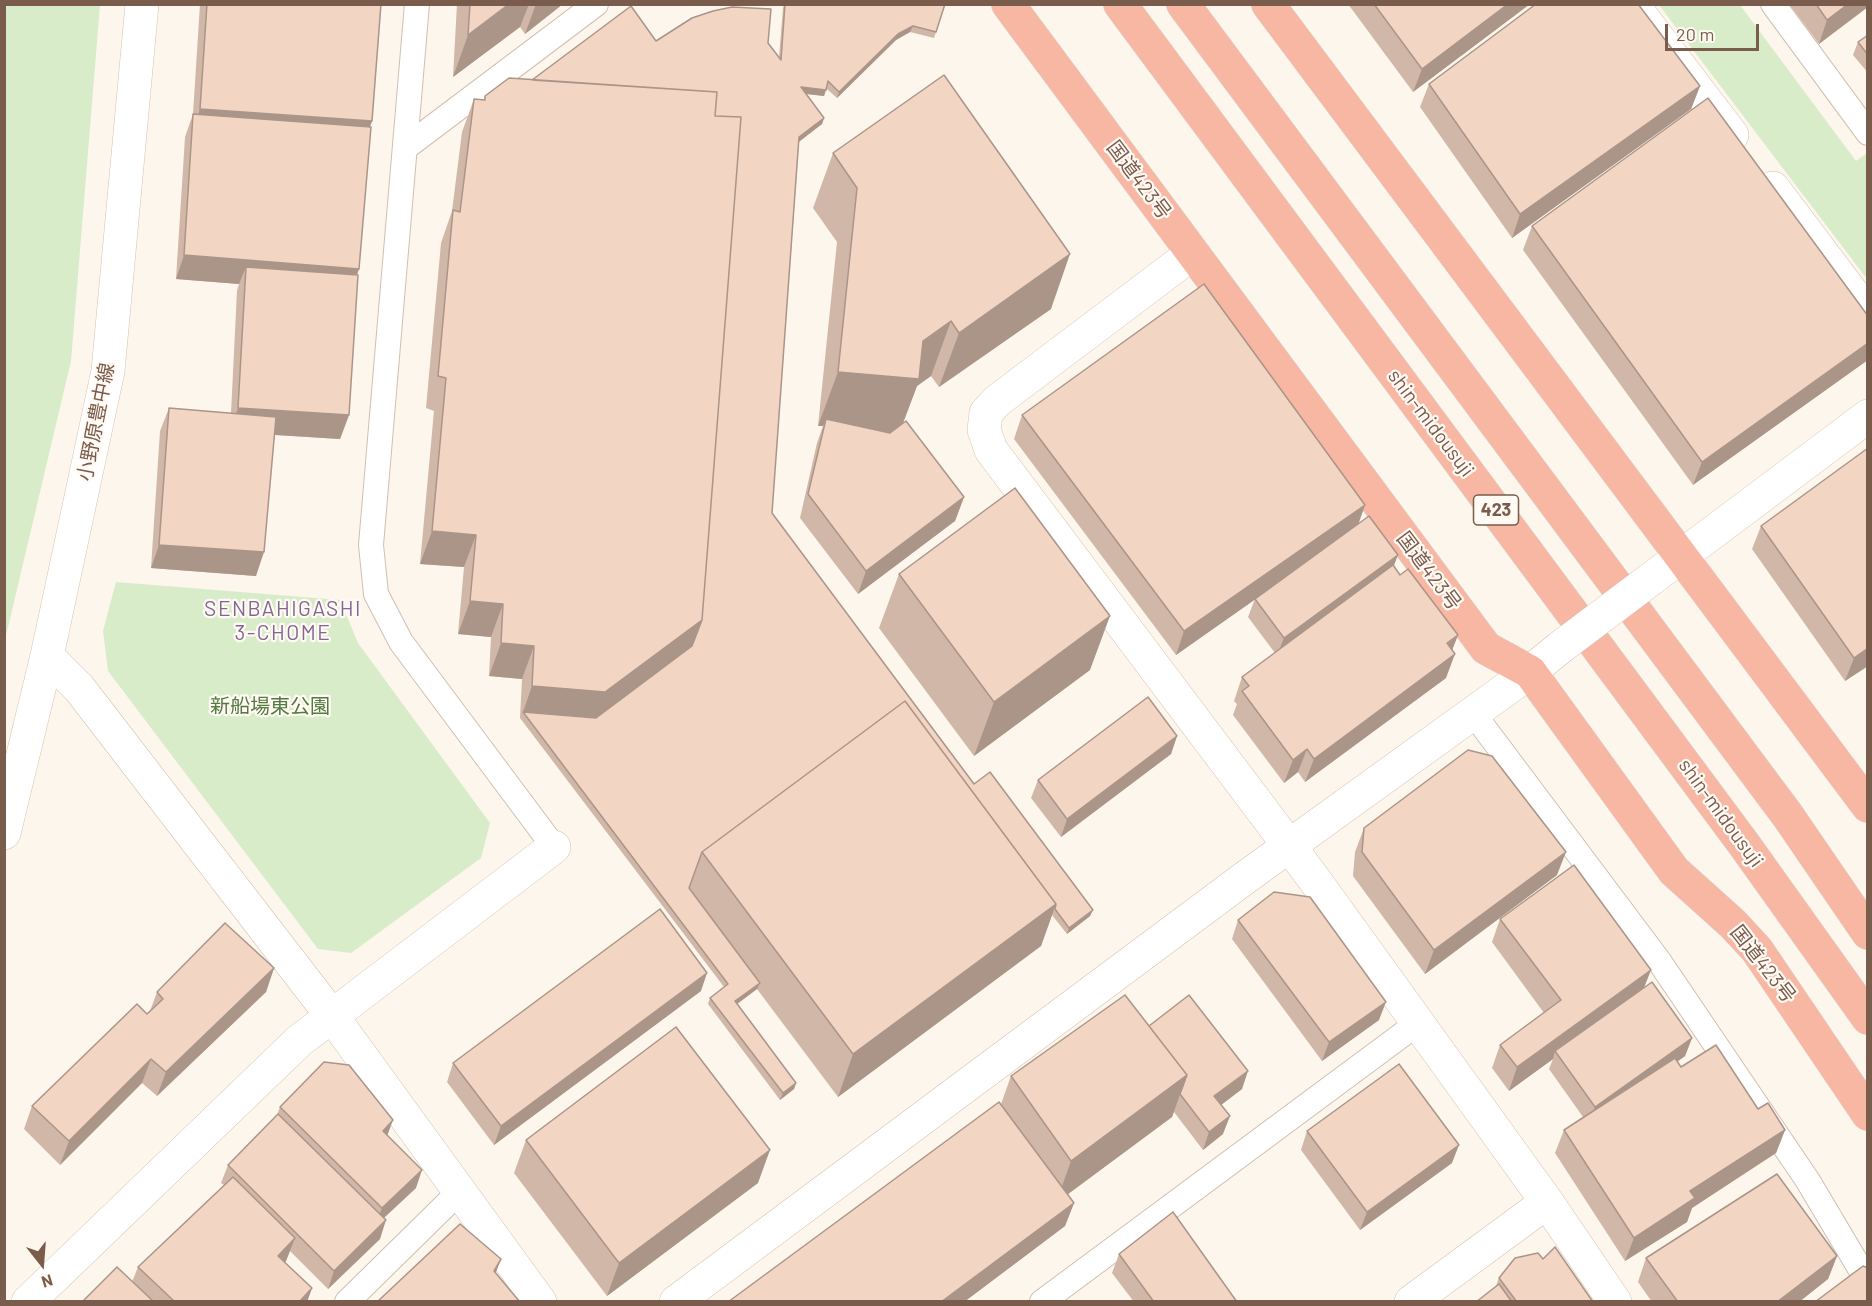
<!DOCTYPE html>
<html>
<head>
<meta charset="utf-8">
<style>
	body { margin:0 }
	#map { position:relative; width:1872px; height:1306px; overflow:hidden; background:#fdf6ec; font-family:Barlow,sans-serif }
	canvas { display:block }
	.frame { position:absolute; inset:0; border:6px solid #7a5c4d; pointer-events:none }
	.north { position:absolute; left:12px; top:1234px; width:60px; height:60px; -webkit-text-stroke:4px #fffaf3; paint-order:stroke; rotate:163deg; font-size:16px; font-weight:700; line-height:24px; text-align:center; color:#7a5c4d }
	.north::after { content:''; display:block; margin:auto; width:21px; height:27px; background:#7a5c4d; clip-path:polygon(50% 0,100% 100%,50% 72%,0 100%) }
	.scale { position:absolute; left:1665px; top:24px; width:94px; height:27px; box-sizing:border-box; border:3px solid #7a5c4d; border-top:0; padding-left:8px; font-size:18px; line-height:21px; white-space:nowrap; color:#7a5c4d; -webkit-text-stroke:4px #fffaf3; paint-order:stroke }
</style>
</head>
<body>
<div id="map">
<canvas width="1872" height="1306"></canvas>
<div class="frame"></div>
<div class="north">N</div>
<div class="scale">20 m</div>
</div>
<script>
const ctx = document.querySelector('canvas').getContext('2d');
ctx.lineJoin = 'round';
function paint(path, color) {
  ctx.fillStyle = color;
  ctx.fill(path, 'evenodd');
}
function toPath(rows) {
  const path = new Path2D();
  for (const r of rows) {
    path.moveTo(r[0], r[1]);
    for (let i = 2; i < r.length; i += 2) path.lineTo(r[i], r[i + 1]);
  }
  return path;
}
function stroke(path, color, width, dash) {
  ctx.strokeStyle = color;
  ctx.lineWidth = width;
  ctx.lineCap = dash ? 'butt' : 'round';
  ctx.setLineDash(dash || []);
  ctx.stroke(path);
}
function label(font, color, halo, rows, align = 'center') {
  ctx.font = font + ' Barlow,"Noto Sans JP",sans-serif';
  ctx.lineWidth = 4.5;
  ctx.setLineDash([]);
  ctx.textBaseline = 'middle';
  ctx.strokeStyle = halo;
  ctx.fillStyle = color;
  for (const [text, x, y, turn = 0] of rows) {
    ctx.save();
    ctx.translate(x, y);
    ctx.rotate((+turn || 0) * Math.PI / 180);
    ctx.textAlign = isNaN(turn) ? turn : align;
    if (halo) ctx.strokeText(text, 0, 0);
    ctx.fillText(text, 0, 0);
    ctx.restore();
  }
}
const green = toPath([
	[5,4,100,5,71,361,5,640],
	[1659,5,1740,5,1856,161,1867,153,1867,279],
	[116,582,340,600,358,643,490,823,481,858,351,953,318,949,108,671,103,631]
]);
const street = toPath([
	[417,4,371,545,376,594,401,642,554,847],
	[1773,4,1868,133],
	[405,148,596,4],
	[1473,713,1659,961,1808,1181,1868,1282],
	[347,1302,460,1191],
	[1042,1302,1418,1023]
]);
const secondary = toPath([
	[1632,4,1732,135],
	[1773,188,1868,314],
	[1193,253,997,401,986,413,984,430,991,450,1314,879,1547,1202,1615,1302],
	[1651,579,1868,416],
	[47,656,79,688,332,1016,540,1302],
	[4,833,47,656,108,371,142,4],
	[28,1302,299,1041,554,847],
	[676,1302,1246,877,1530,672,1562,646],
	[1411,1302,1547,1202]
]);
const highway = toPath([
	[1008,4,1486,648,1530,672,1674,871,1733,924,1757,950,1868,1114],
	[1120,4,1743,843,1868,1018],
	[1183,4,1788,816,1868,933],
	[1268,4,1868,806]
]);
const secondaryBridge = toPath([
	[1562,646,1651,579]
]);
const wall = toPath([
	[200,4,381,4,372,121,370,127,359,269,357,275,349,415,340,439,274,435,256,576,151,568,160,431,169,408,231,413,237,291,239,284,176,279,185,137,193,114],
	[457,4,563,4,525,34,520,27,453,77],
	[784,4,945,4,934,38,910,32,896,40,837,98,826,88,824,96,806,94,824,118,822,124,799,142,772,513,974,784,1090,916,1067,934,1052,915,1041,946,838,1097,757,989,737,1004,796,1083,794,1089,780,1100,708,1004,710,998,724,987,520,718,522,679,489,676,491,637,458,634,464,567,420,564,434,411,426,408,441,243,452,211,462,132,474,99,484,100,485,96,532,80,656,41,768,43,779,57,783,8],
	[1348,4,1530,4,1413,92],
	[1789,4,1868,4,1819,44],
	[1868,35,1868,73,1853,55,1858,42],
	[1429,84,1700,86,1691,109,1512,238,1420,107],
	[833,153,1051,309,939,387,931,376,917,386,903,422,964,497,955,521,858,594,800,518,817,443,823,426,818,426,837,242,813,208],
	[1532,226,1868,316,1693,485,1523,250],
	[1022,415,1365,505,1358,524,1400,575,1458,635,1452,650,1446,678,1305,782,1298,772,1284,783,1233,715,1237,704,1234,701,1242,677,1275,653,1248,617,1255,599,1176,655,1014,439],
	[1761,526,1868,666,1845,681,1752,549],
	[899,574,1090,670,974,756,879,628],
	[1177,736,1171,754,1061,837,1031,798,1038,780],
	[1364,828,1557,875,1425,974,1353,876,1355,852],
	[1500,919,1644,988,1692,1038,1685,1056,1677,1062,1681,1067,1758,1109,1785,1130,1776,1153,1692,1208,1687,1222,1625,1261,1555,1153,1564,1130,1583,1117,1549,1069,1553,1059,1509,1091,1492,1068,1500,1045,1544,1013,1492,942],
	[1238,920,1379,1020,1322,1061,1232,939],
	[274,968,266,992,157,1096,142,1083,60,1165,24,1129,32,1106,150,1011,157,992],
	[701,991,494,1145,447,1082,453,1063],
	[1149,1026,1242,1089,1221,1105,1223,1134,1203,1150,1174,1112,1172,1117,1068,1194,1074,1203,1065,1226,964,1302,728,1302,1001,1104,1011,1076],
	[280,1107,388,1136,416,1188,384,1218,380,1239,328,1289,290,1251,285,1263,312,1288,307,1302,82,1302,132,1282,138,1267,224,1185,221,1183,228,1165,277,1115],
	[1307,1131,1452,1163,1360,1230,1301,1150],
	[526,1140,758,1183,607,1296,514,1173],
	[1119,1254,1237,1302,1134,1302,1112,1273],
	[1837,1256,1828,1279,1799,1302,1652,1302,1638,1282,1646,1258],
	[1543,1259,1593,1302,1476,1302,1496,1286,1499,1278]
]);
const shadedWall = toPath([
	[509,4,529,4,520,27,453,77,468,35],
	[536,4,563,4,525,34],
	[1508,4,1530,4,1413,92,1422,69],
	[1848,4,1868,4,1868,7,1819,44,1827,20],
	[913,26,910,32,896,40,837,98,839,92,898,34],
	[1700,86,1691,109,1512,238,1520,214],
	[801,87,826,90,824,96,799,93],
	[200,109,372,121,363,145,192,132],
	[824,118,822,124,797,143,799,137],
	[1070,254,1051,309,939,387,959,333],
	[184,255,359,269,351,292,246,267,239,284,176,279],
	[951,321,931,376,917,386,899,434,824,426,826,419,823,426,818,426,838,372,923,341],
	[1868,343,1868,360,1693,485,1702,462],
	[238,408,349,415,340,439,230,432],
	[964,497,955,521,858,594,866,571],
	[1365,505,1357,528,1176,655,1184,631],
	[432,531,476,535,464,567,420,564],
	[159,545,264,552,256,576,151,568],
	[1398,555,1391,573,1277,656,1284,638],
	[470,601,503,604,491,637,458,634],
	[1110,616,1090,670,974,756,994,702],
	[702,620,690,652,593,724,523,712,532,686],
	[1458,635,1449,658,1455,654,1446,678,1305,782,1314,759],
	[501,643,534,646,522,679,489,676],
	[1868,648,1868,666,1845,681,1854,658],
	[1177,736,1171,754,1061,837,1067,819],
	[1307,749,1298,772,1284,783,1293,760],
	[1566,852,1557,875,1425,974,1434,950],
	[1056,904,1041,946,838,1097,853,1054],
	[1093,910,1090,916,1067,934,1069,928],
	[274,968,266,992,157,1096,166,1072],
	[1651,970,1642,993,1555,1051,1553,1059,1509,1091,1517,1067],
	[707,973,701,991,494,1145,501,1126],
	[760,983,757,989,733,1007,735,1001],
	[1386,1002,1379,1020,1322,1061,1329,1042],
	[1692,1038,1685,1056,1588,1125,1595,1107],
	[151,1059,142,1083,60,1165,69,1141],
	[1248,1071,1242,1089,1208,1115,1214,1096],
	[1187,1075,1172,1117,1056,1203,1071,1161],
	[796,1083,794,1089,780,1100,783,1093],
	[1230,1116,1223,1134,1203,1150,1209,1132],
	[393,1120,386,1139,383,1131],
	[1785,1130,1776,1153,1692,1208,1687,1222,1625,1261,1634,1238,1690,1191],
	[1459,1145,1452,1163,1360,1230,1367,1212],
	[770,1150,758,1183,607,1296,619,1263],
	[422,1170,416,1188,375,1226,382,1208],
	[1074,1203,1065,1226,964,1302,941,1302],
	[386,1220,380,1239,328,1289,334,1271],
	[295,1238,286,1261,269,1280,278,1256],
	[1837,1256,1828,1279,1799,1302,1777,1302],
	[501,1259,492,1283,494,1271],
	[312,1288,307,1302,299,1302]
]);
const building = toPath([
	[207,4,381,4,372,121,200,109,207,4],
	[470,4,509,4,468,35,470,4],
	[785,4,945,4,936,32,913,26,898,34,839,92,828,81,826,90,801,87,824,118,799,137,772,513,974,784,990,772,1093,910,1069,928,1055,909,1056,904,905,701,702,852,689,888,760,983,735,1001,796,1083,783,1093,710,998,728,984,523,712,596,718,692,646,702,620,741,117,715,116,717,92,532,80,631,6,656,41,692,18,713,11,732,7,771,9,768,43,781,60,785,4],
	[1374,4,1508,4,1422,69,1374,4],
	[1536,4,1638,4,1700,86,1520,214,1429,84,1536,4],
	[1816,4,1848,4,1827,20,1816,4],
	[1868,35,1868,55,1858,42,1868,35],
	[944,75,1070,254,959,333,951,321,923,341,919,379,838,372,857,188,833,153,944,75],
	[509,78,717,92,715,116,741,117,702,620,605,692,532,686,534,646,501,643,503,604,470,601,476,535,432,531,446,378,438,376,453,210,460,212,474,99,485,100,485,96,509,78],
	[1708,98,1868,316,1868,343,1702,462,1532,226,1708,98],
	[193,114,371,127,359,269,184,255,193,114],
	[246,267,358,275,349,415,238,408,246,267],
	[1204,284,1365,505,1184,631,1022,415,1204,284],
	[169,408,276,417,264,552,159,545,169,408],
	[826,419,890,433,906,421,964,497,866,571,808,494,826,419],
	[1868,448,1868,648,1854,658,1761,526,1868,448],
	[1015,488,1110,616,994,702,899,574,1015,488],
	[1369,516,1398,555,1284,638,1255,599,1369,516],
	[1393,565,1400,575,1408,569,1458,635,1447,643,1455,654,1314,759,1307,749,1293,760,1242,691,1249,686,1242,677,1393,565],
	[1148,697,1177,736,1067,819,1038,780,1148,697],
	[905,701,1056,904,853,1054,702,852,905,701],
	[1468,750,1492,756,1566,852,1434,950,1362,852,1364,828,1468,750],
	[1574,865,1651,970,1517,1067,1500,1045,1561,1000,1500,919,1574,865],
	[1274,892,1310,897,1386,1002,1329,1042,1238,920,1274,892],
	[660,909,707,973,501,1126,453,1063,660,909],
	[225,923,274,968,166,1072,151,1059,69,1141,32,1106,137,1004,147,1014,163,999,157,992,225,923],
	[1652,982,1692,1038,1595,1107,1555,1051,1652,982],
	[1125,995,1187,1075,1071,1161,1011,1076,1125,995],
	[1189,995,1248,1071,1214,1096,1230,1116,1209,1132,1180,1094,1187,1075,1149,1026,1189,995],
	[676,1027,770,1150,619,1263,526,1140,676,1027],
	[1716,1045,1758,1109,1768,1103,1785,1130,1690,1191,1695,1198,1634,1238,1564,1130,1675,1058,1681,1067,1716,1045],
	[324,1062,349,1065,393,1120,383,1131,422,1170,382,1208,280,1107,324,1062],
	[1399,1064,1459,1145,1367,1212,1307,1131,1399,1064],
	[999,1102,1074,1203,941,1302,728,1302,999,1102],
	[278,1114,386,1220,334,1271,228,1165,278,1114],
	[1777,1174,1837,1256,1777,1302,1678,1302,1646,1258,1777,1174],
	[233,1177,295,1238,278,1256,312,1288,299,1302,175,1302,138,1267,233,1177],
	[1173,1212,1237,1302,1154,1302,1119,1254,1173,1212],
	[460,1224,501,1259,494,1271,520,1302,377,1302,460,1224],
	[1555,1247,1593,1302,1517,1302,1499,1278,1515,1258,1538,1253,1543,1259,1555,1247],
	[1863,1266,1868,1268,1868,1302,1815,1302,1863,1266],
	[117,1267,154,1302,82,1302,117,1267],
	[1499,1284,1512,1302,1476,1302,1499,1284]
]);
const shields = [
	[1496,510,45]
];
const shieldNames = [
	["423",1496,510]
];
const streetNames = [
	["国道423号",1139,180,53],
	["小野原豊中線",96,422,-79],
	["shin-midousuji",1431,423,53],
	["国道423号",1429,571,53],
	["shin-midousuji",1721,813,54],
	["国道423号",1763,964,52]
];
const parkNames = [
	["新船場東公園",270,706]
];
const neighbourhoodNames = [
	["SENBAHIGASHI",283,609],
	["3-CHOME",283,633]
];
paint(green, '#d8ecc9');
stroke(street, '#d1beb0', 26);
stroke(secondary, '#d6c0b0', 34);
stroke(highway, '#dad1cd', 34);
stroke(street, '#fff', 24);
stroke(secondary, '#fff', 33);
stroke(highway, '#f7b7a3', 33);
stroke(secondaryBridge, '#d6c0b0', 34, []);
stroke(secondaryBridge, '#fff', 33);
paint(wall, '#d1b7a8');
paint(shadedWall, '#aa9588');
paint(building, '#f3d5c3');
stroke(building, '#aa9588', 1.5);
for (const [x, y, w] of shields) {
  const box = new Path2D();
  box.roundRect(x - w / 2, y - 15, w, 30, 4.5);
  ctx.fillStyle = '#fffaf3';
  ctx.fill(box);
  stroke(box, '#7a5c4d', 1.5);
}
label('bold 18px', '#7a5c4d', null, shieldNames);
label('20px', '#7a5c4d', '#fffaf3', streetNames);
label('20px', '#537a41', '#fffaf3', parkNames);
ctx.letterSpacing = '1.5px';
label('21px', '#846695', '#fffaf3', neighbourhoodNames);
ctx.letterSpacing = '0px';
</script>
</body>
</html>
